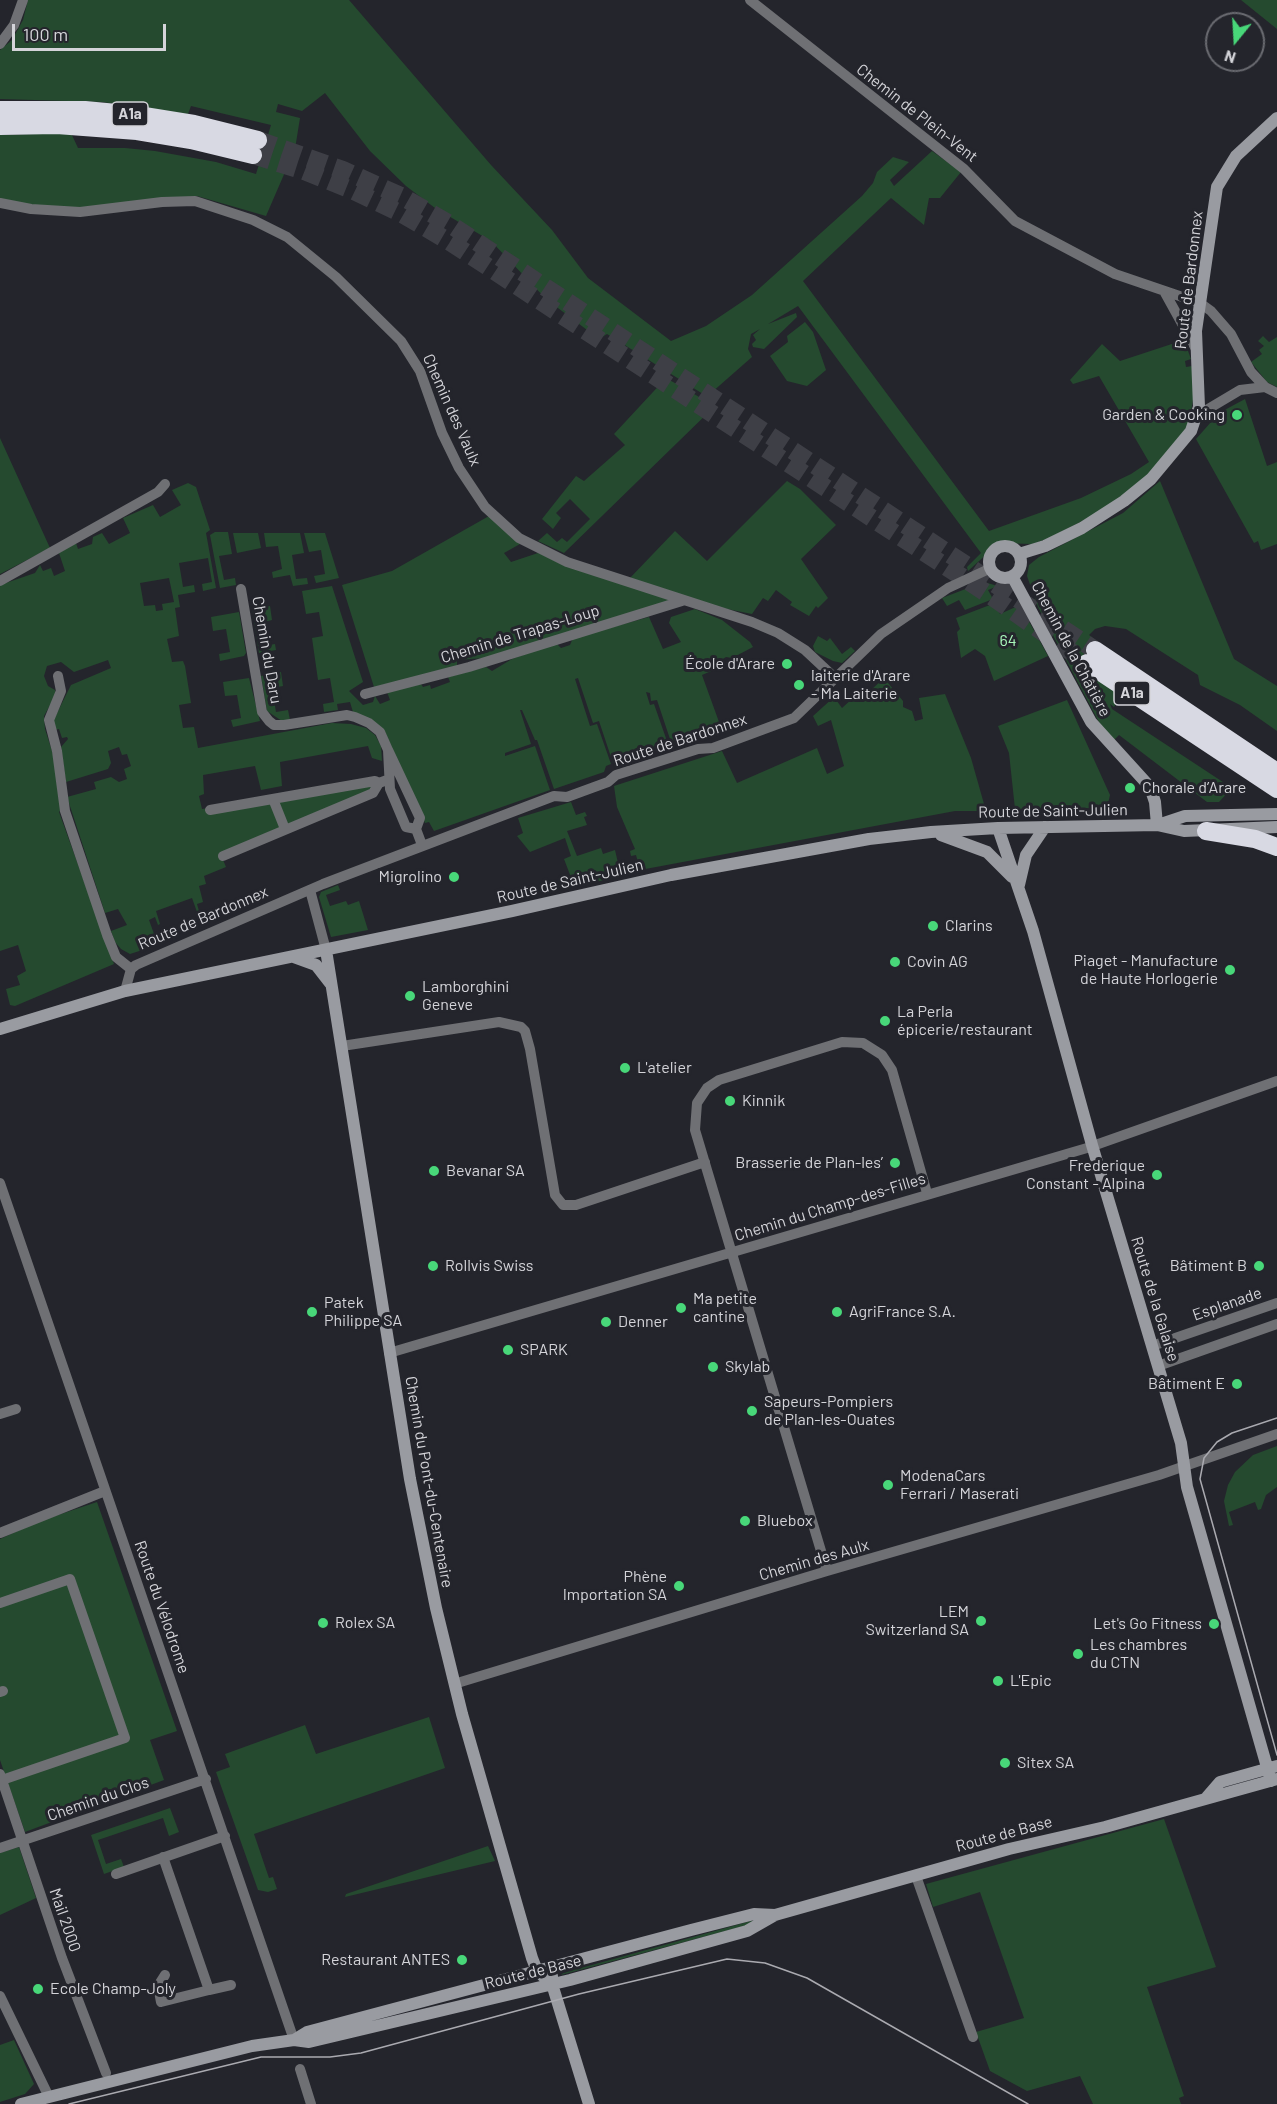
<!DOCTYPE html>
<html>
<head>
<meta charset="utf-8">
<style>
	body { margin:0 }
	#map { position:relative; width:1277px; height:2104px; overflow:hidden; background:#24252c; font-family:Barlow,sans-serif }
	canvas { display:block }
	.north { position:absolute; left:1205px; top:12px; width:60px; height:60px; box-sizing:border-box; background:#24252c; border:2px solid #6a6b71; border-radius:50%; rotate:198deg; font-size:16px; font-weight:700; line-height:24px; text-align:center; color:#d4d4d9 }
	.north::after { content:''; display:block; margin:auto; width:21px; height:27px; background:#48d779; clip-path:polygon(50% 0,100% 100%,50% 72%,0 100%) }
	.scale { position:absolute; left:12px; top:24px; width:154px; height:27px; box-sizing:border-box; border:3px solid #d4d4d9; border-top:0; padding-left:8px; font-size:18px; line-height:21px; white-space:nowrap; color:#d4d4d9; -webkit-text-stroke:4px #24252c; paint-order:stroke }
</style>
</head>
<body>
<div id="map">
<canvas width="1277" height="2104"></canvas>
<div class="north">N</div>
<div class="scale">100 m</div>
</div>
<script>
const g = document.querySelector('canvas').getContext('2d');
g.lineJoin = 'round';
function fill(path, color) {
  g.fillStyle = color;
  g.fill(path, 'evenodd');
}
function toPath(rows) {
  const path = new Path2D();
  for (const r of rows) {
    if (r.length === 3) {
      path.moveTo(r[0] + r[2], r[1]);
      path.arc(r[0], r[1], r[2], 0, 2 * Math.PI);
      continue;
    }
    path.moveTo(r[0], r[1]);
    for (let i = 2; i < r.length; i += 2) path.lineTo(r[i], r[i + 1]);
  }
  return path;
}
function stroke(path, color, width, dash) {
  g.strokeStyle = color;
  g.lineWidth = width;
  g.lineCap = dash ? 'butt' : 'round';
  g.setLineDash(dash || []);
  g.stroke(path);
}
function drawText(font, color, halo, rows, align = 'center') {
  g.font = font + ' Barlow,sans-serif';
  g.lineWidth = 6;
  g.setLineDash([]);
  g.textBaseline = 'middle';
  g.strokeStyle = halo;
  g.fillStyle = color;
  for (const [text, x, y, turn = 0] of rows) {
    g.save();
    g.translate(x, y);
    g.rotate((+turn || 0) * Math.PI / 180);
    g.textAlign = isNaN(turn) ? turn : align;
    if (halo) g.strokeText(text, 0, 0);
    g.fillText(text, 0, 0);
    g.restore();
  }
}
const green = toPath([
	[28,0,349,0,491,165,552,230,588,278,671,341,706,326,752,295,862,196,873,183,877,172,893,157,909,162,890,180,894,186,932,151,961,172,940,198,929,198,924,225,891,198,803,281,989,531,1081,498,1131,474,1149,462,1099,376,1073,384,1070,380,1102,344,1120,361,1184,340,1191,359,1185,361,1186,367,1192,366,1194,393,1190,419,1187,429,1143,480,1100,512,1047,539,1032,544,999,543,968,571,967,567,981,553,798,306,768,324,796,313,797,317,764,349,753,347,752,344,756,340,753,335,760,329,751,334,748,349,752,357,711,393,703,394,607,334,599,339,546,299,491,241,435,208,406,186,370,151,325,93,302,111,278,104,276,112,300,118,295,149,266,216,197,196,118,206,55,209,0,199,0,135,71,133,78,148,125,148,155,151,216,162,256,174,271,125,191,106,188,114,102,102,0,99,0,50,12,40,23,20],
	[1241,0,1277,0,1277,29],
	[805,322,813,332,826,370,807,386,787,381,770,356,788,342,787,336],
	[1263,336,1269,342,1277,337,1277,387,1267,382,1251,362,1262,354,1259,350,1264,346,1258,341],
	[666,378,715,406,564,553,538,541,547,533,557,542,562,538,567,542,590,519,570,499,556,513,561,518,553,529,542,519,576,476,584,481,625,445,614,434],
	[1245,399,1267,466,1277,462,1277,544,1261,550,1258,541,1254,543,1196,439,1219,413],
	[0,438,50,548,0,574],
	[787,481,800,489,836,525,801,559,828,598,818,608,816,606,809,616,790,605,792,602,776,590,768,601,763,598,752,614,722,608,629,579,675,531,707,561],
	[1160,481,1234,659,1277,686,1277,731,1240,705,1200,685,1198,675,1126,629,1105,626,1095,629,1089,635,1098,642,1120,696,1114,707,1110,704,1112,709,1232,788,1219,802,1207,802,1119,735,1114,740,1101,726,1038,607,1027,576,1029,565,1039,557,1123,513],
	[188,483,196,487,210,530,206,533,216,588,203,591,202,584,212,582,208,558,179,563,183,587,194,585,195,592,178,595,180,607,175,608,179,636,167,639,172,662,183,661,185,666,191,703,179,705,183,728,194,727,198,748,332,723,351,724,366,728,375,735,381,746,382,761,372,758,368,746,280,762,282,786,261,790,255,766,203,775,204,794,199,796,202,809,372,784,370,792,221,855,226,867,204,876,206,884,199,886,203,902,197,904,199,911,197,912,192,898,156,911,160,924,158,925,155,917,149,920,158,945,130,954,121,949,115,942,111,931,127,925,118,909,105,913,67,797,96,789,94,782,111,777,119,782,127,779,124,769,131,766,127,754,122,755,119,747,108,751,111,763,108,769,66,782,61,747,68,739,67,737,62,738,59,729,54,730,54,719,71,685,111,668,108,660,74,672,61,662,47,666,44,676,48,686,55,690,56,694,44,716,45,729,53,754,61,810,59,812,114,964,15,1006,10,1005,6,989,20,985,17,976,26,971,18,945,0,951,0,585,35,573,40,565,43,571,51,568,54,576,65,571,59,553,76,543,78,549,92,544,93,537,102,533,109,544,130,533,123,518,153,505,160,517,181,505,172,490],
	[169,578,174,602,162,604,163,610,156,611,155,605,144,606,140,583],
	[489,516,520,544,504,553,511,562,538,553,669,599,667,602,485,658,457,660,457,668,374,687,342,585,392,571],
	[215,532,228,532,232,554,219,556,224,580,235,578,236,585,220,588,210,535],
	[233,533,258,533,261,548,237,553],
	[264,533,300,533,304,553,292,555,296,579,307,578,308,584,293,586,290,575,273,578,272,572,282,569,278,546,266,547],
	[304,533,325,533,339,578,316,583,314,576,325,574,321,550,309,552],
	[984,582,998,586,988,590,993,599,965,610,959,600,947,606,942,598],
	[332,586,363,682,349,691,363,705,373,702,375,696,380,704,390,700,387,692,421,684,423,687,430,685,431,689,450,682,448,677,486,667,492,671,512,659,556,643,561,648,570,645,573,638,649,617,663,649,681,642,669,623,671,617,695,609,722,620,750,642,753,647,732,658,726,657,713,665,716,669,702,675,723,733,702,741,700,736,672,745,657,700,651,701,650,693,646,692,650,705,654,704,668,744,613,763,599,721,593,723,578,678,575,679,590,726,597,724,611,764,606,766,604,772,554,789,537,740,535,740,522,710,520,710,531,744,505,753,505,756,535,746,550,790,434,831,429,822,425,823,385,732,353,712,350,702,337,704,338,710,324,712,323,704,334,702,330,678,318,680,312,638,323,636,319,612,306,614,302,591],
	[995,603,1000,614,1020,605,1048,656,994,681,985,656,975,649,961,658,957,632,960,629,956,618],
	[270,606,272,620,260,623,264,646,275,644,276,650,259,653,252,609],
	[239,612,246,653,244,656,220,661,219,654,230,652,226,629,213,631,211,617],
	[818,636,827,641,830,638,842,654,851,647,855,651,842,663,833,661,815,652,813,646],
	[281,672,283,686,272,688,276,712,288,710,290,720,282,721,267,711,261,676],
	[249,678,260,721,233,727,231,720,241,718,237,695,225,696,223,682],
	[884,678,903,701,903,707,912,711,915,721,923,719,919,698,945,694,971,758,986,811,955,811,640,870,636,855,631,856,630,851,635,849,617,807,614,786,722,751,737,783,817,748,827,774,844,766,831,720,818,726,813,716,834,697,842,708,853,698,858,702],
	[1067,700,1110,795,1107,808,1015,809,1009,753,998,726],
	[571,802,576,815,585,812,587,816,584,817,587,825,567,831,577,856,601,848,603,854,615,850,621,876,583,885,579,877,572,880,564,859,571,856,565,838,530,852,517,836,523,833,518,818],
	[338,885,340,890,326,895,330,906,346,901,348,905,359,901,368,930,331,937,319,897,321,892],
	[1277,1446,1277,1487,1266,1495,1261,1509,1258,1510,1255,1502,1229,1512,1233,1525,1229,1526,1224,1501,1228,1485,1235,1472,1253,1455],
	[97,1502,177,1731,150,1740,164,1780,25,1832,0,1760,0,1539,40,1521],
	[429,1717,445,1768,254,1834,269,1878,273,1877,277,1889,268,1892,258,1890,216,1772,230,1767,225,1754,305,1725,316,1754],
	[170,1808,179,1832,169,1836,163,1818,98,1840,106,1864,121,1859,124,1867,104,1874,91,1835],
	[1164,1819,1216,1967,1147,1987,1184,2096,1179,2098,1181,2104,1093,2104,1080,2076,1027,2091,990,2071,976,2032,1024,2018,980,1892,933,1907,926,1884],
	[488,1846,495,1861,345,1897,346,1894],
	[19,1847,36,1898,0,1915,0,1853],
	[758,1919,759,1922,561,1975,563,1973],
	[14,2040,34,2084,25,2094,0,2102,0,2045]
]);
const highwayTunnel = toPath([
	[258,140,343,170,401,196,448,223,1095,650],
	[253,155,304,171,354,191,402,214,450,242,994,598,1087,663]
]);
const street = toPath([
	[750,0,964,169,1015,221,1115,274,1200,303,1211,311,1231,334,1251,372,1265,387],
	[0,44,14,25,23,0],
	[0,203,31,209,80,212,162,202,195,201,253,220,287,237,336,277,401,341,420,371,442,433,459,468,485,507,519,538,567,562,752,622,778,633,805,650,835,678],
	[1164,291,1196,349],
	[1198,415,1240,390,1265,387,1277,393],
	[0,581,158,492,165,484],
	[241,589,262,712,269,721,274,725,284,725,347,715,355,717,369,723,380,732,388,750],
	[58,676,61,691,49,720,57,751,65,811,107,935,116,957,131,969],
	[365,694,469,667,682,601],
	[273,799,285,829],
	[210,810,375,781,379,783],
	[416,829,420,818,388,750,390,789,406,827,416,829,422,845],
	[223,856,373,793,379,783,387,780],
	[310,890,326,950],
	[125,991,131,969,136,965,323,884,554,796,567,797,608,782,616,775,698,749,713,748,794,718,881,634,948,588,991,568],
	[342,1046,499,1022,521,1027,525,1031,530,1049,555,1195,563,1205,576,1205,705,1162],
	[0,1183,294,2040],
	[1152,1346,1277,1303],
	[389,1353,1087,1148,1277,1081],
	[1158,1366,1277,1324],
	[0,1414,16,1409],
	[0,1533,105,1491],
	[827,1571,695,1130,697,1103,707,1088,719,1080,842,1042,863,1043,882,1055,892,1070,927,1193],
	[0,1603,70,1579,125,1738,2,1780],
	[454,1684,827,1571,1159,1475,1277,1434],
	[0,1692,3,1691],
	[0,1774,62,1958,106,2073],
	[0,1848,206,1779],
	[163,1857,209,1990,231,1985],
	[116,1874,225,1836],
	[916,1876,973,2037],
	[165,1975,158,1986,161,2002,209,1990],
	[0,1996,48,2095],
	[300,2069,311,2104]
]);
const secondary = toPath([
	[1005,562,16],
	[1019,554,1045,546,1082,528,1124,501,1151,479,1191,431,1199,407,1196,331,1217,187,1236,156,1277,118],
	[1012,576,1091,722,1150,787,1155,802,1157,825],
	[1158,825,1185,816,1277,814],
	[998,828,1033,931,1092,1145,1181,1443,1187,1487,1271,1781],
	[941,835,987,852,1012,877],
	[1019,885,1026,855,1045,827],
	[326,950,410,1479,436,1608,462,1714,532,1958,537,1971,552,1984],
	[294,957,316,965,330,983],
	[0,1029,125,991,512,911,671,875,869,839,931,832,998,828,1157,825,1184,831,1277,827],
	[1207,1797,1220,1782,1277,1766],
	[552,1976,552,1984,589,2104],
	[294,2040,307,2032,691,1930,754,1914,775,1915],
	[21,2104,252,2046,294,2040,309,2042,570,1980,747,1931,775,1915,1009,1849,1105,1827,1277,1779]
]);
const highway = toPath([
	[0,110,85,110,138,115,194,124,258,140],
	[0,126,57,125,137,131,191,140,253,155],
	[1095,650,1277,772],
	[1087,663,1277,789],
	[1206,831,1255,839,1277,847]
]);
const tram = toPath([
	[1277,1418,1232,1433,1217,1442,1204,1458,1200,1479,1277,1755],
	[69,2104,261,2057,330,2057,361,2053,579,1994,727,1959,765,1963,807,1978,1028,2104]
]);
const markers = [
	[1237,415,6,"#48d779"],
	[787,664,6,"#48d779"],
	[799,685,6,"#48d779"],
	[1130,788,6,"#48d779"],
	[454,877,6,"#48d779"],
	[933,926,6,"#48d779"],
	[895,962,6,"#48d779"],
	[1230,970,6,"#48d779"],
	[410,996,6,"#48d779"],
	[885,1021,6,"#48d779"],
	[625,1068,6,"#48d779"],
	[730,1101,6,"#48d779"],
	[895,1163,6,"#48d779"],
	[434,1171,6,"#48d779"],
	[1157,1175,6,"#48d779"],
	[433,1266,6,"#48d779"],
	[1259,1266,6,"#48d779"],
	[681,1308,6,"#48d779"],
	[312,1312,6,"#48d779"],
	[837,1312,6,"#48d779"],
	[606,1322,6,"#48d779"],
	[508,1350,6,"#48d779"],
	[713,1367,6,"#48d779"],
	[1237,1384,6,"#48d779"],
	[752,1411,6,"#48d779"],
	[888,1485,6,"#48d779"],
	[745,1521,6,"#48d779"],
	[679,1586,6,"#48d779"],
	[981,1621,6,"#48d779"],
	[323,1623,6,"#48d779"],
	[1214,1624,6,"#48d779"],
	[1078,1654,6,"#48d779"],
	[998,1681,6,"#48d779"],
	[1005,1763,6,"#48d779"],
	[462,1960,6,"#48d779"],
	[38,1989,6,"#48d779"]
];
const shields = [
	[130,114,36],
	[1132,693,36]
];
const shieldNames = [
	["A1a",130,114],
	["A1a",1132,693]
];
const streetNames = [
	["Chemin de Plein-Vent",917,113,38],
	["Route de Bardonnex",1189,280,-83],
	["Chemin des Vaulx",452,410,66],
	["Chemin de Trapas-Loup",520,634,-17],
	["Chemin de la Châtière",1071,649,62],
	["Chemin du Daru",267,650,80],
	["Route de Bardonnex",680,740,-18],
	["Route de Saint-Julien",1053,811,-1],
	["Route de Saint-Julien",570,881,-13],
	["Route de Bardonnex",203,918,-23],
	["Chemin du Champ-des-Filles",830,1207,-17],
	["Route de la Galaise",1155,1299,73],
	["Esplanade",1227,1304,-19],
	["Chemin du Pont-du-Centenaire",429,1482,80],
	["Chemin des Aulx",814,1560,-16],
	["Route du Vélodrome",162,1607,71],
	["Chemin du Clos",98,1799,-19],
	["Route de Base",1004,1834,-15],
	["Mail 2000",65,1920,71],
	["Route de Base",533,1972,-14]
];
const poiNames = [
	["Garden & Cooking",1225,415,"right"],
	["École d'Arare",775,664,"right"],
	["laiterie d'Arare",811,676],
	["- Ma Laiterie",811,694],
	["Chorale d’Arare",1142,788],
	["Migrolino",442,877,"right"],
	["Clarins",945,926],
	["Piaget - Manufacture",1218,961,"right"],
	["de Haute Horlogerie",1218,979,"right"],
	["Covin AG",907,962],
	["Lamborghini",422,987],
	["Geneve",422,1005],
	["La Perla",897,1012],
	["épicerie/restaurant",897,1030],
	["L'atelier",637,1068],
	["Kinnik",742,1101],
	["Brasserie de Plan-les’",883,1163,"right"],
	["Frederique",1145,1166,"right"],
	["Constant - Alpina",1145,1184,"right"],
	["Bevanar SA",446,1171],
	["Rollvis Swiss",445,1266],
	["Bâtiment B",1247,1266,"right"],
	["Ma petite",693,1299],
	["cantine",693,1317],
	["Patek",324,1303],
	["Philippe SA",324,1321],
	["AgriFrance S.A.",849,1312],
	["Denner",618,1322],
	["SPARK",520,1350],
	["Skylab",725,1367],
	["Bâtiment E",1225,1384,"right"],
	["Sapeurs-Pompiers",764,1402],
	["de Plan-les-Ouates",764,1420],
	["ModenaCars",900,1476],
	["Ferrari / Maserati",900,1494],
	["Bluebox",757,1521],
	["Phène",667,1577,"right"],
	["Importation SA",667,1595,"right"],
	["LEM",969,1612,"right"],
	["Switzerland SA",969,1630,"right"],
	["Rolex SA",335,1623],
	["Let's Go Fitness",1202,1624,"right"],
	["Les chambres",1090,1645],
	["du CTN",1090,1663],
	["L'Epic",1010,1681],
	["Sitex SA",1017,1763],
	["Restaurant ANTES",450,1960,"right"],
	["Ecole Champ-Joly",50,1989]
];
const parkNames = [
	["64",1008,641]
];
fill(green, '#254a2f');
stroke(highwayTunnel, '#3e3f46', 18, [18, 9]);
stroke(street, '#6f7074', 10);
stroke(secondary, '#999ba1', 12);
stroke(highway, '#d8d9e3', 18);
stroke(tram, '#aaaab0', 1.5);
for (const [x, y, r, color] of markers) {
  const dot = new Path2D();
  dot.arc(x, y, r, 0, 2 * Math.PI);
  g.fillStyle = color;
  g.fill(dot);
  stroke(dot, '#24252c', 2);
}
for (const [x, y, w] of shields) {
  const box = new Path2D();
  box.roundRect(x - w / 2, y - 12, w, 24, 4.5);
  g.fillStyle = '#24252c';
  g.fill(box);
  stroke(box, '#d4d4d9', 1.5);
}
drawText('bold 15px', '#d4d4d9', null, shieldNames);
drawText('16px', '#d4d4d9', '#24252c', streetNames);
drawText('16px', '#d4d4d9', '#24252c', poiNames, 'left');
drawText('16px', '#a9f8bb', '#24252c', parkNames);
</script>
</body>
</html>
